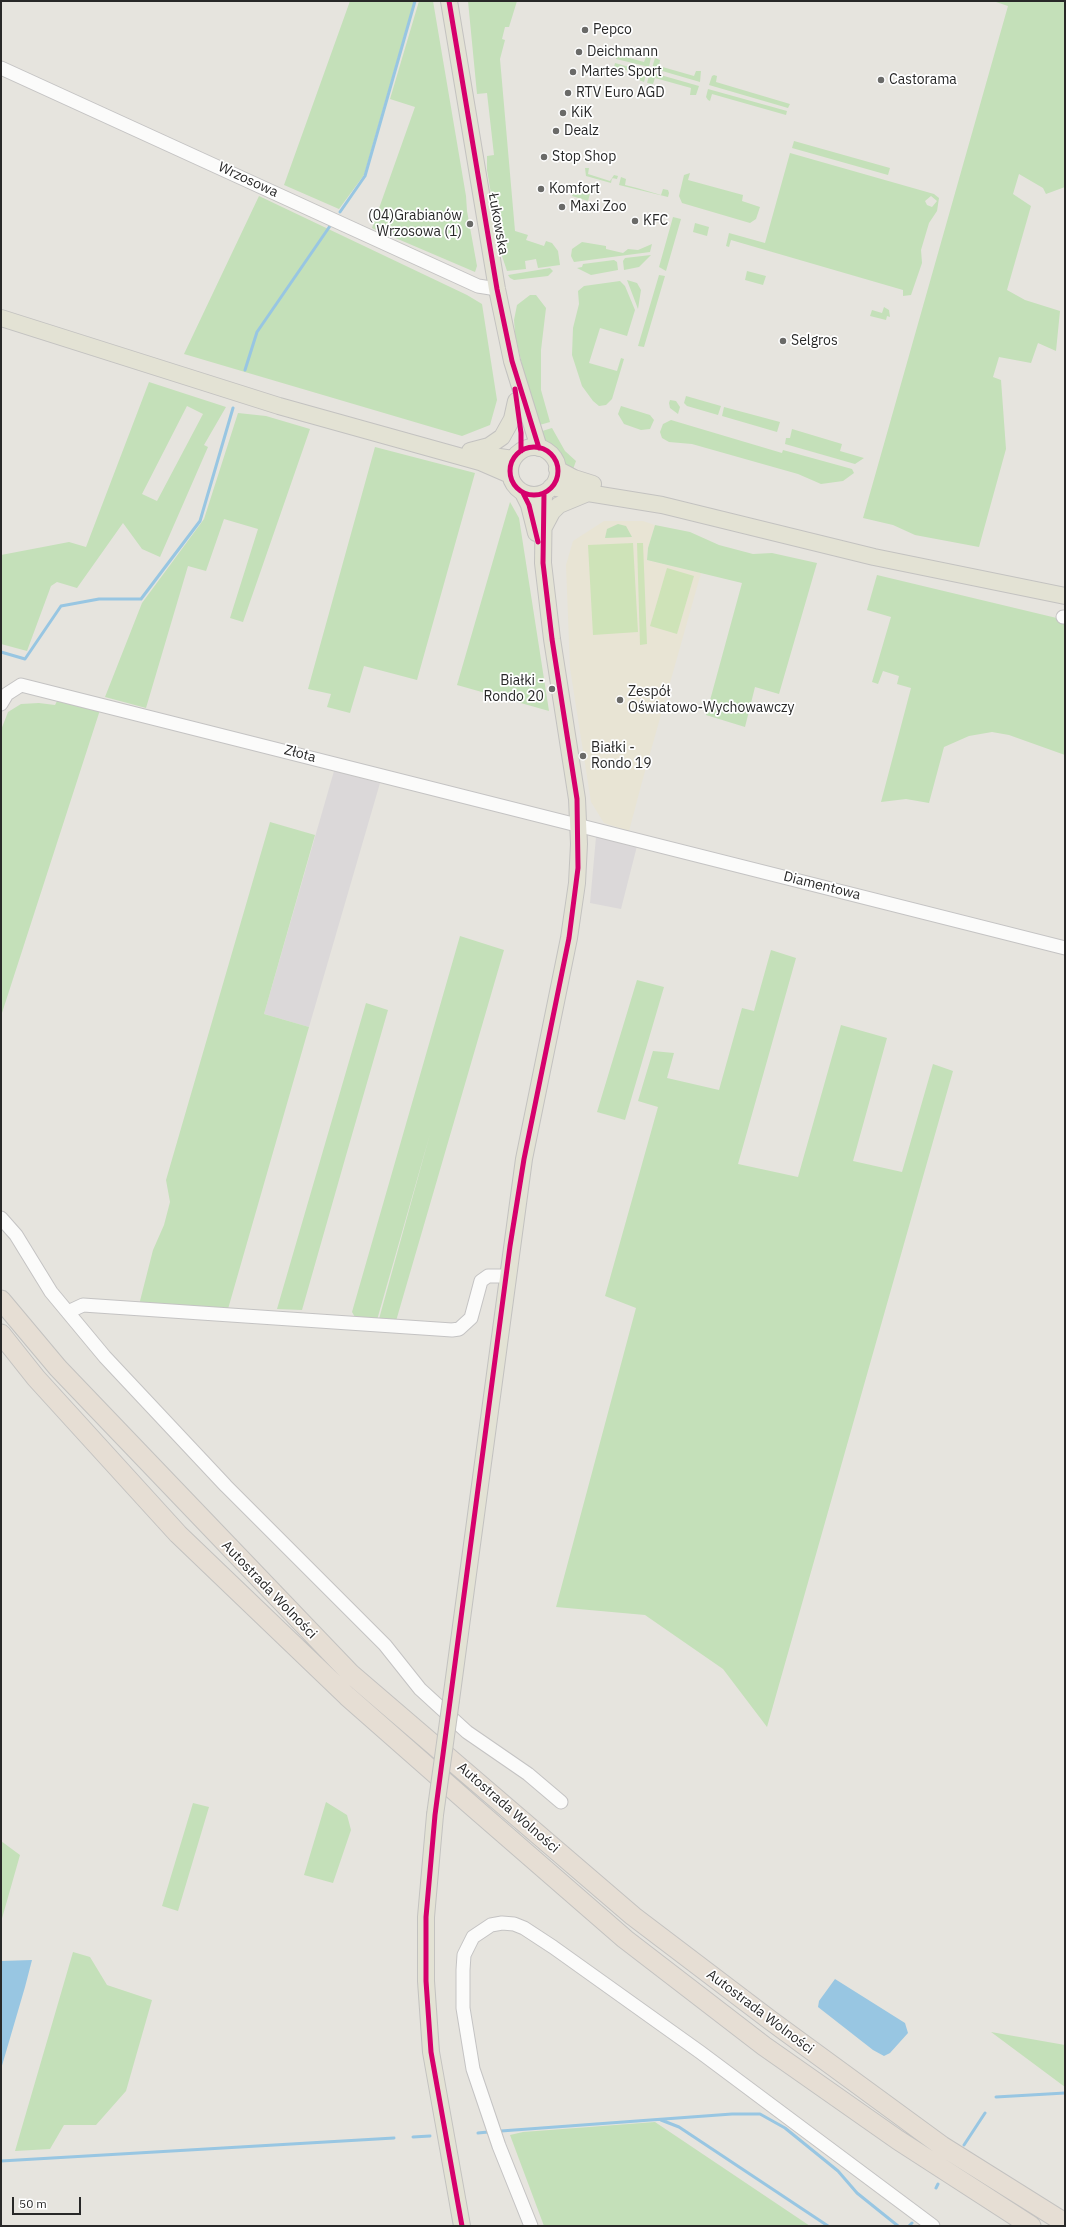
<!DOCTYPE html>
<html>
<head>
<meta charset="utf-8">
<style>
	body { margin:0 }
	#map { position:relative; width:1066px; height:2227px; overflow:hidden; background:#e6e4de; font-family:"IBM Plex Sans",sans-serif }
	canvas { display:block }
	.frame { position:absolute; inset:0; border:2px solid #282828; pointer-events:none }
	.scale { position:absolute; left:12px; top:2197px; width:69px; height:18px; box-sizing:border-box; border:2px solid #282828; border-top:0; padding-left:5px; font-size:12px; line-height:14px; white-space:nowrap; color:#282828; -webkit-text-stroke:3px #fff; paint-order:stroke }
</style>
</head>
<body>
<div id="map">
<canvas width="1066" height="2227"></canvas>
<div class="frame"></div>
<div class="scale">50 m</div>
</div>
<script>
const g = document.querySelector('canvas').getContext('2d');
g.lineJoin = 'round';
function fill(path, color) {
  g.fillStyle = color;
  g.fill(path, 'evenodd');
}
function toPath(rows) {
  const path = new Path2D();
  for (const r of rows) {
    if (r.length === 3) {
      path.moveTo(r[0] + r[2], r[1]);
      path.arc(r[0], r[1], r[2], 0, 2 * Math.PI);
      continue;
    }
    path.moveTo(r[0], r[1]);
    for (let i = 2; i < r.length; i += 2) path.lineTo(r[i], r[i + 1]);
  }
  return path;
}
function stroke(path, color, width, dash) {
  g.strokeStyle = color;
  g.lineWidth = width;
  g.lineCap = dash ? 'butt' : 'round';
  g.setLineDash(dash || []);
  g.stroke(path);
}
function drawText(font, color, halo, rows, align = 'center') {
  g.font = font + ' "IBM Plex Sans",sans-serif';
  g.lineWidth = 3.5;
  g.setLineDash([]);
  g.textBaseline = 'middle';
  g.strokeStyle = halo;
  g.fillStyle = color;
  for (const [text, x, y, turn = 0] of rows) {
    g.save();
    g.translate(x, y);
    g.rotate((+turn || 0) * Math.PI / 180);
    g.textAlign = isNaN(turn) ? turn : align;
    if (halo) g.strokeText(text, 0, 0);
    g.fillText(text, 0, 0);
    g.restore();
  }
}
const industrial = toPath([
	[334,771,380,783,309,1027,264,1014],
	[596,837,637,846,621,909,590,903]
]);
const education = toPath([
	[604,521,643,521,655,525,648,548,647,560,701,573,642,782,629,831,604,823,591,802,570,668,566,565,573,541]
]);
const green = toPath([
	[350,1,414,1,364,175,339,209,284,185],
	[419,1,433,1,466,196,467,211,477,266,475,272,372,228,415,107,390,99],
	[468,1,517,1,509,27,505,27,502,39,505,40,500,59,515,231,528,235,526,240,544,246,546,241,552,243,558,251,560,265,538,268,536,259,525,261,526,269,507,271,501,253,487,170,487,156,494,155,487,93,477,94],
	[993,1,1065,1,1065,187,1046,194,1043,188,1019,174,1013,194,1031,206,1007,290,1025,300,1060,311,1056,351,1038,343,1031,363,999,357,993,377,1001,380,1006,449,979,547,915,535,893,525,863,518,1008,6],
	[621,49,622,56,644,62,646,57,651,57,649,67,616,59,618,50],
	[655,58,660,60,659,66,694,76,696,71,701,71,700,82,652,68],
	[615,63,647,72,644,82,639,80,640,74,618,68,615,74,613,71],
	[650,72,699,86,696,95,690,95,691,88,655,78,653,84,647,83],
	[714,75,717,76,716,82,790,104,788,108,709,85,712,76],
	[708,89,787,111,786,115,712,94,710,101,708,100,706,97],
	[794,141,890,168,888,175,792,148],
	[790,153,934,194,939,198,937,211,929,223,921,250,922,263,911,295,903,296,903,290,731,240,729,247,726,246,729,233,765,243],
	[931,196,937,201,932,207,927,205,925,201],
	[585,168,589,168,588,174,610,181,614,175,618,176,617,179,612,178,611,183,586,176],
	[690,173,688,180,743,195,742,201,760,207,756,219,750,223,682,203,679,196,684,175],
	[621,177,626,179,625,185,637,188,661,195,663,189,668,190,669,193,668,197,619,185],
	[576,185,591,190,588,201,572,196],
	[259,196,467,295,482,304,497,400,490,425,462,436,184,354],
	[673,217,681,219,666,271,659,267],
	[695,223,709,227,707,236,693,232],
	[582,242,606,246,606,249,623,253,628,249,638,250,652,244,650,252,574,262,571,256,572,249],
	[651,255,639,267,624,270,623,261,625,258],
	[614,260,617,262,618,270,591,275,577,268,582,267,583,264],
	[550,268,553,271,548,276,514,280,510,278,508,275],
	[747,271,766,276,763,285,745,280],
	[659,275,665,276,644,347,638,346],
	[627,280,637,283,641,290,638,309],
	[620,281,625,286,635,310,627,336,600,328,589,363,617,371,621,358,624,359,612,399,606,405,599,406,593,401,582,386,572,355,573,328,579,304,578,291,584,286],
	[530,295,536,295,546,308,541,350,541,390,550,422,536,426,515,334,514,320,517,305],
	[884,307,889,310,890,317,887,316,886,320,870,316,872,310,882,313],
	[149,382,226,407,204,445,208,447,160,557,142,549,123,523,77,588,57,582,51,586,27,651,1,644,1,555,69,542,86,547],
	[187,406,203,414,157,501,142,494],
	[686,396,721,406,718,415,687,406,684,403],
	[670,400,676,401,680,407,678,414,670,408,669,403],
	[621,406,650,415,654,420,650,429,641,430,624,424,618,414],
	[724,407,780,422,777,432,722,416],
	[238,413,266,416,310,429,243,622,230,618,258,529,224,519,206,571,188,566,146,708,105,697,142,603,204,519],
	[671,420,782,453,783,450,852,469,854,473,843,481,821,484,798,474,692,444,669,442,662,438,660,432,663,424],
	[552,428,565,451,576,461,572,472,567,468,556,450,542,439,539,432],
	[792,429,842,444,840,451,864,458,855,464,785,444,786,438,790,438],
	[375,447,475,473,417,680,364,666,350,713,327,707,331,694,308,689],
	[510,502,519,518,549,711,457,685],
	[618,524,626,526,632,537,605,538,607,529],
	[655,525,690,532,719,545,753,554,772,553,817,563,779,694,755,687,745,727,706,715,742,583,647,560,648,548],
	[877,575,1065,620,1065,755,1009,735,992,732,969,736,944,747,929,803,906,799,881,802,911,688,897,684,899,676,883,671,878,684,872,682,891,617,867,610],
	[58,699,100,710,1,1016,1,730,8,712,21,704,39,703,55,705],
	[270,822,315,835,264,1014,309,1027,228,1309,142,1307,140,1301,153,1250,164,1225,170,1202,166,1180],
	[460,936,504,950,396,1321,379,1319,430,1134,377,1320,356,1319,352,1312],
	[771,950,796,958,738,1164,798,1177,841,1025,887,1038,853,1161,902,1172,933,1064,953,1071,767,1727,723,1669,645,1615,556,1607,636,1308,605,1296,658,1107,638,1101,653,1051,674,1053,667,1078,719,1090,742,1008,754,1011],
	[637,980,664,987,625,1120,597,1112],
	[366,1003,388,1010,345,1159,302,1310,277,1309],
	[326,1802,347,1815,351,1830,333,1883,304,1875],
	[193,1803,209,1807,178,1911,162,1906],
	[1,1841,20,1855,1,1922],
	[73,1952,90,1957,107,1985,152,2000,126,2091,96,2125,64,2125,50,2149,15,2151],
	[991,2032,1065,2045,1065,2087],
	[655,2122,810,2226,544,2226,510,2135,523,2132]
]);
const pitch = toPath([
	[633,543,638,632,593,635,588,545],
	[637,543,643,543,647,644,640,645],
	[667,568,694,576,677,634,650,626]
]);
const water = toPath([
	[32,1960,25,1987,1,2069,1,1961],
	[835,1979,905,2023,908,2033,890,2053,884,2056,873,2050,818,2007,819,2001]
]);
const stream = toPath([
	[340,212,365,176,415,1],
	[245,370,257,332,330,226],
	[1,652,25,659,61,606,99,599,141,599,200,521,233,408],
	[996,2097,1065,2093],
	[661,2120,679,2127,828,2226],
	[501,2131,732,2114,760,2114,785,2128,838,2171,857,2193,898,2226],
	[478,2133,488,2132],
	[413,2137,430,2136],
	[964,2145,985,2113],
	[1,2161,394,2138],
	[936,2188,938,2184],
	[909,2226,912,2223]
]);
const minor = toPath([
	[1,68,478,286,497,289],
	[1063,617,1065,617],
	[1,704,7,694,21,685,1065,948],
	[1,1218,16,1235,51,1292,105,1357,226,1486,385,1645,420,1689,467,1732,528,1774,561,1802],
	[68,1312,83,1305,452,1330,459,1329,471,1318,481,1281,488,1276,506,1276],
	[531,2226,499,2146,473,2069,463,2008,463,1970,464,1955,473,1937,491,1925,502,1923,514,1924,524,1928,553,1947,700,2052,933,2226]
]);
const major = toPath([
	[449,1,497,289,512,361,539,448],
	[1,318,279,406,480,462,510,475],
	[534,471,24],
	[470,451,489,446,502,437,512,419,516,401],
	[479,454,513,459],
	[557,469,574,478,593,484],
	[551,487,662,505,874,557,1065,596],
	[523,493,529,505,536,533],
	[543,529,552,512,559,505,588,493],
	[451,1700,524,1159,569,938,577,883,579,844,577,799,552,639,543,563,544,493],
	[435,1815,426,1917,426,1981,431,2052,462,2226]
]);
const highway = toPath([
	[1,1300,58,1368,351,1674,633,1916,770,2020,942,2146,1065,2223],
	[1,1334,36,1378,178,1534,347,1696,472,1806,625,1939,764,2046,898,2140,1031,2226]
]);
const majorBridge = toPath([
	[435,1815,451,1700]
]);
const cycleway = toPath([
	[449,1,497,289,512,361,539,448],
	[515,389,521,433,521,451],
	[534,471,24],
	[523,493,529,505,538,542],
	[462,2226,431,2052,426,1981,426,1917,435,1815,510,1246,524,1159,569,938,578,868,577,799,552,639,543,563,544,493]
]);
const markers = [
	[585,30,4,"#6a6a68"],
	[579,52,4,"#6a6a68"],
	[573,72,4,"#6a6a68"],
	[881,80,4,"#6a6a68"],
	[568,93,4,"#6a6a68"],
	[563,113,4,"#6a6a68"],
	[556,131,4,"#6a6a68"],
	[544,157,4,"#6a6a68"],
	[541,189,4,"#6a6a68"],
	[562,207,4,"#6a6a68"],
	[635,221,4,"#6a6a68"],
	[470,224,4,"#6a6a68"],
	[783,341,4,"#6a6a68"],
	[552,689,4,"#6a6a68"],
	[620,700,4,"#6a6a68"],
	[583,756,4,"#6a6a68"]
];
const poiNames = [
	["Pepco",593,30],
	["Deichmann",587,52],
	["Martes Sport",581,72],
	["Castorama",889,80],
	["RTV Euro AGD",576,93],
	["KiK",571,113],
	["Dealz",564,131],
	["Stop Shop",552,157],
	["Komfort",549,189],
	["Maxi Zoo",570,207],
	["(04)Grabianów",462,216,"right"],
	["Wrzosowa (1)",462,232,"right"],
	["KFC",643,221],
	["Selgros",791,341],
	["Białki -",544,681,"right"],
	["Rondo 20",544,697,"right"],
	["Zespół",628,692],
	["Oświatowo-Wychowawczy",628,708],
	["Białki -",591,748],
	["Rondo 19",591,764]
];
const streetNames = [
	["Wrzosowa",248,180,25],
	["Łukowska",498,224,80],
	["Złota",300,754,15],
	["Diamentowa",822,886,14],
	["Autostrada Wolności",269,1590,46],
	["Autostrada Wolności",508,1808,41],
	["Autostrada Wolności",760,2012,37]
];
fill(industrial, '#dbd8d9');
fill(education, '#e8e4d4');
fill(green, '#c4e0b9');
fill(pitch, '#cee3b8');
fill(water, '#98c6e2');
stroke(stream, '#98c6e2', 3);
stroke(minor, '#c4c3c3', 15);
stroke(major, '#c3c2c0', 18);
stroke(highway, '#c3c2c0', 21);
stroke(minor, '#fbfbfa', 13);
stroke(major, '#e3e2d4', 16);
stroke(highway, '#e6ded4', 19);
stroke(majorBridge, '#c3c2c0', 18, []);
stroke(majorBridge, '#e3e2d4', 16);
stroke(cycleway, '#d6006c', 5);
for (const [x, y, r, color] of markers) {
  const dot = new Path2D();
  dot.arc(x, y, r, 0, 2 * Math.PI);
  g.fillStyle = color;
  g.fill(dot);
  stroke(dot, '#fff', 1.5);
}
drawText('14px', '#282828', '#fff', poiNames, 'left');
drawText('14px', '#282828', '#fff', streetNames);
</script>
</body>
</html>
